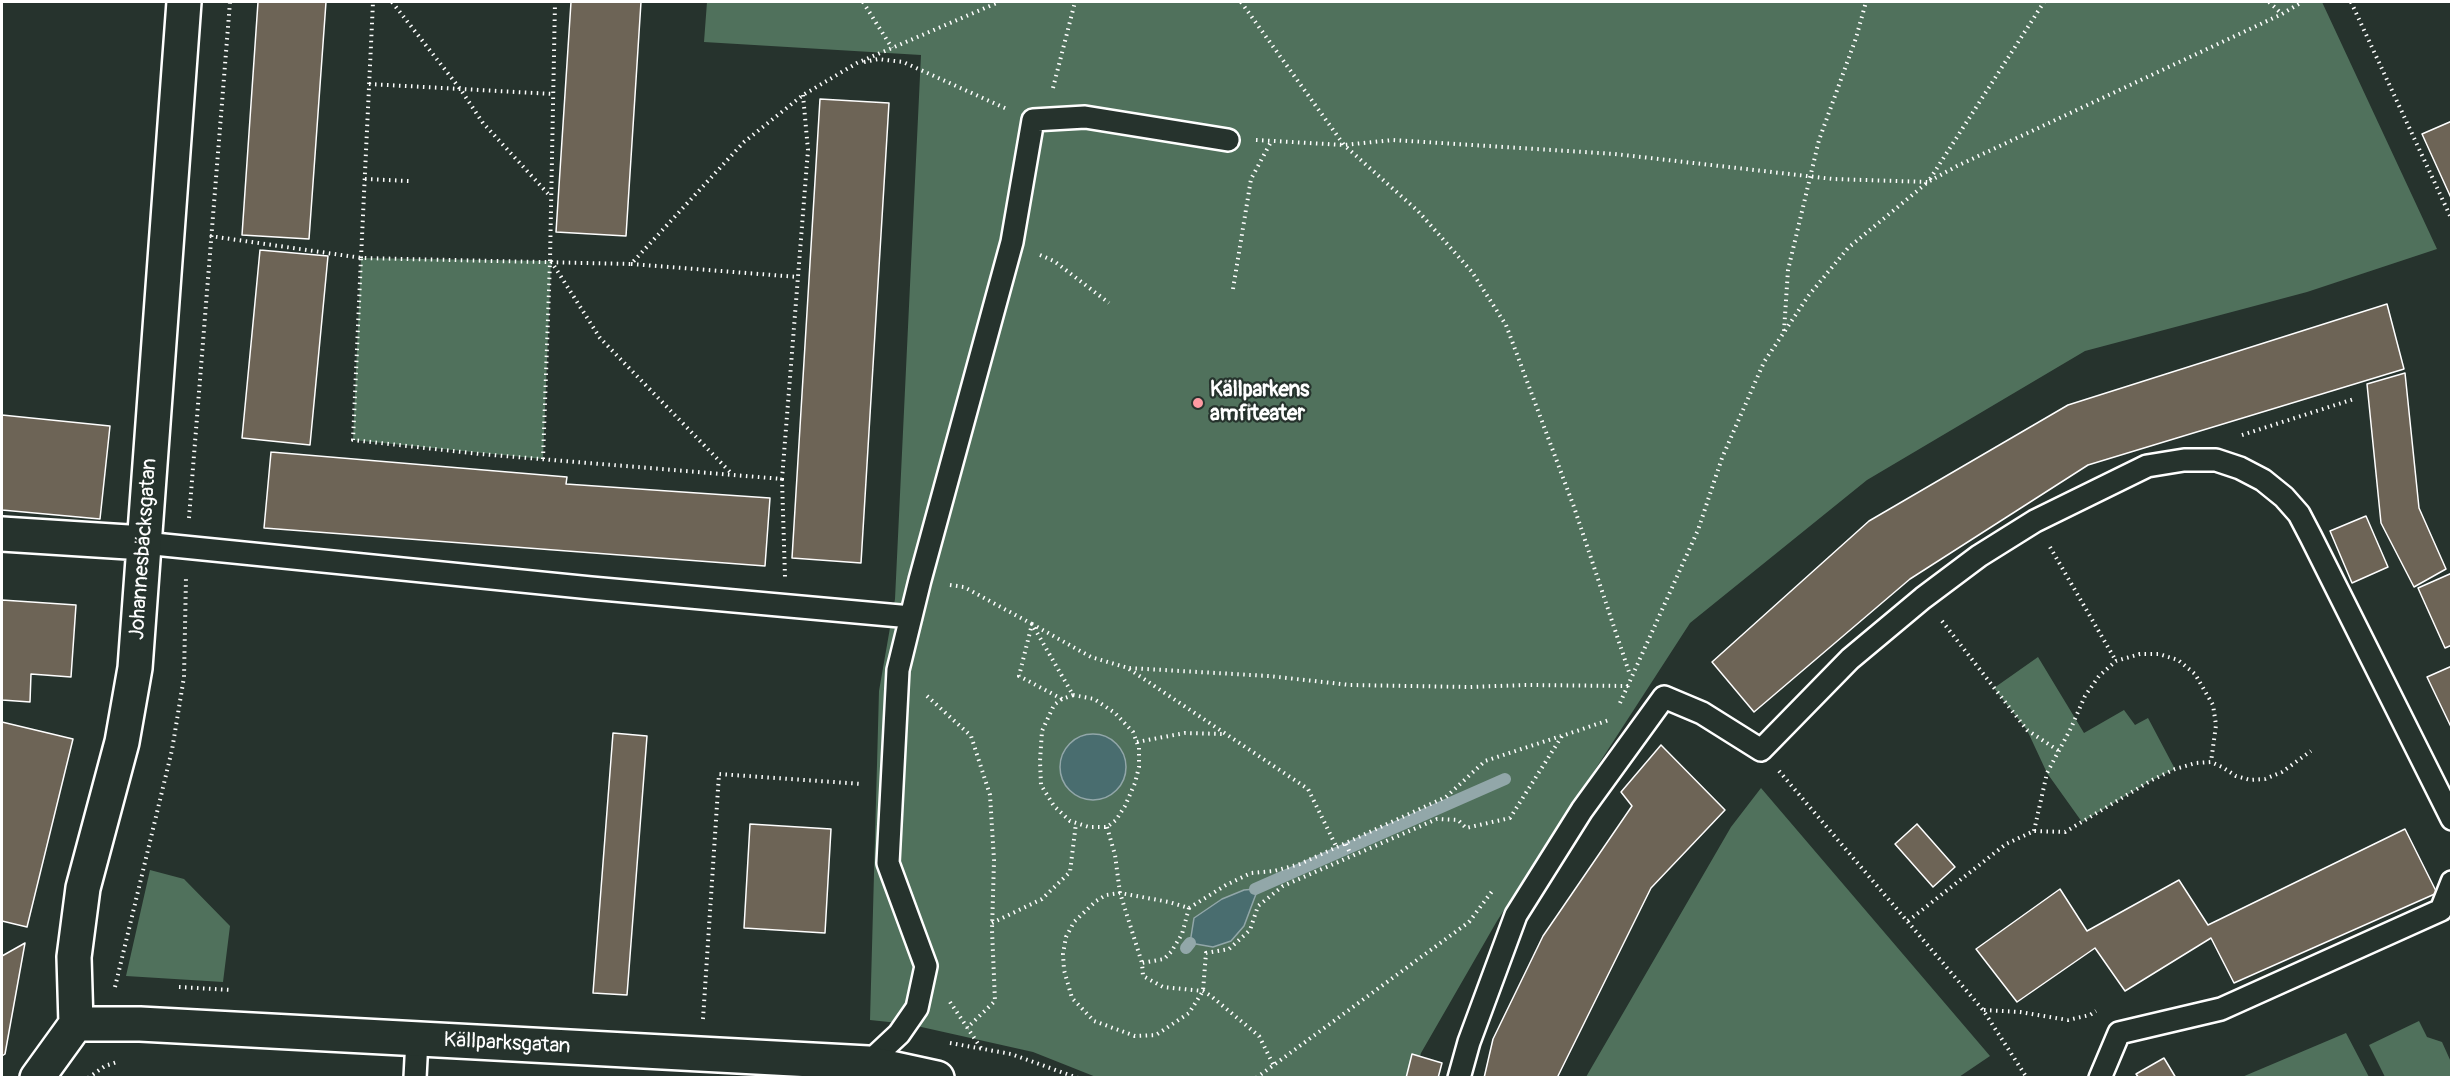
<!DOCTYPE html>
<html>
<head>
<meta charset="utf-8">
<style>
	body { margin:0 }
	#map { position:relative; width:2453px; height:1079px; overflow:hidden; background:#26332d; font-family:Pangolin,sans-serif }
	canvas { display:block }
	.frame { position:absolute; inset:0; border:3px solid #fff; pointer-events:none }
</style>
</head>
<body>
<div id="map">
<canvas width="2453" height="1079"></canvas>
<div class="frame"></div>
</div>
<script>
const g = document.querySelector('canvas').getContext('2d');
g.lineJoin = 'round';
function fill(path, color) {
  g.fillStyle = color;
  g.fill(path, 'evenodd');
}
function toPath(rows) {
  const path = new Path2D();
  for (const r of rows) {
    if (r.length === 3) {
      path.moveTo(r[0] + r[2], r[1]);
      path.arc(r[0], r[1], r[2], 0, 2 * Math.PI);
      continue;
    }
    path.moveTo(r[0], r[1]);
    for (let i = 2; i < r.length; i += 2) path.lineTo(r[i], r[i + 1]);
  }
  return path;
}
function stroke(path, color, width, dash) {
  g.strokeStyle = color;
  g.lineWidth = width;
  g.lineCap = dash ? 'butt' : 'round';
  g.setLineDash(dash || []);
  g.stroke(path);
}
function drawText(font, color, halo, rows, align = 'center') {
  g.font = font + ' Pangolin,sans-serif';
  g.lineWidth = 4.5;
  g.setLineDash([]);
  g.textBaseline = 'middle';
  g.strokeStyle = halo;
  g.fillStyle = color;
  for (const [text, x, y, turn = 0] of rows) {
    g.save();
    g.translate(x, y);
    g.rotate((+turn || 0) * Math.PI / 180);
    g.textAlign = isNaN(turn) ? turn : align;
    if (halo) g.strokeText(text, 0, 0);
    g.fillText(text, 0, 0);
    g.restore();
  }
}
const green = toPath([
	[707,2,2322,2,2437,249,2307,292,2085,351,1867,480,1690,623,1497,921,1421,1053,1414,1077,1096,1077,1033,1052,908,1024,870,1020,879,691,895,599,921,55,704,42],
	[361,258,551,261,543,459,353,440],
	[2038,657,2084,733,2124,710,2135,725,2148,718,2175,769,2152,780,2082,822,2047,773,2027,730,1994,688],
	[1761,788,1990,1056,1959,1077,1586,1077,1731,827],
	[150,870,184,879,230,926,223,982,126,976],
	[2419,1021,2427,1037,2442,1042,2451,1062,2451,1077,2385,1077,2369,1045],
	[2346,1033,2369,1077,2242,1077]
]);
const water = toPath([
	[1093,767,33],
	[1255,889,1256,894,1244,926,1231,941,1213,947,1190,943,1194,918,1222,899,1244,890,1255,889]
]);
const stream = toPath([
	[1255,889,1505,779],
	[1186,948,1190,943]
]);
const building = toPath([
	[258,2,326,2,309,239,242,235,258,2],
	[571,2,641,2,626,236,556,232,571,2],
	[820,99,889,103,861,563,792,558,820,99],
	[2452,121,2452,200,2422,134,2452,121],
	[260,250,328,256,310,445,242,438,260,250],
	[2387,304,2404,369,2088,465,1910,579,1754,712,1712,662,1869,521,2068,405,2387,304],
	[2405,373,2419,508,2446,569,2414,587,2381,523,2367,384,2405,373],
	[2,415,110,426,100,519,2,510,2,415],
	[271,452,567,477,566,484,770,498,765,566,264,528,271,452],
	[2366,516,2388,567,2352,583,2330,531,2366,516],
	[2452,573,2452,645,2445,648,2418,588,2452,573],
	[2,600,76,605,71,677,31,674,30,702,2,700,2,600],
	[2452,666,2452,729,2427,677,2452,666],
	[2,722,73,739,27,927,2,921,2,722],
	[613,733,647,736,627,995,593,993,613,733],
	[1661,745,1725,810,1651,888,1557,1078,1484,1078,1493,1039,1543,936,1632,806,1621,792,1661,745],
	[750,824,831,829,825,933,744,928,750,824],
	[1917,824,1955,867,1933,887,1895,844,1917,824],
	[2405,829,2437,893,2234,983,2211,938,2125,991,2095,948,2017,1002,1976,949,2060,889,2087,931,2179,880,2208,925,2405,829],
	[25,943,5,1054,2,1056,2,956,25,943],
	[1412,1054,1442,1063,1438,1078,1406,1078,1412,1054],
	[2164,1058,2176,1078,2139,1078,2136,1074,2164,1058]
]);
const path = toPath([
	[392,2,461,90,483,123,551,197],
	[863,2,892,48],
	[1241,2,1344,145,1418,211,1472,272,1506,325,1574,507,1630,675],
	[2269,2,2282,14],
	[2351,2,2452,220],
	[864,62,878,59,903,62,1007,109],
	[369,84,553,94],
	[1053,88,1075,2],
	[803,95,808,150,782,479,480,454,353,440,361,258,631,264,744,142,803,95,857,63,999,2],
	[1256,140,1344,145,1393,140,1441,143,1615,154,1833,179,1928,182,2044,2],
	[365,179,409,181],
	[210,236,362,258],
	[1040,255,1054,261,1109,303],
	[361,258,373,2],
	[550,261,555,2],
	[551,261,600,338,732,474],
	[631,264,798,277],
	[1233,289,1251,179,1272,140],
	[1784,331,1788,270,1819,140,1856,38,1866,2],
	[2242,435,2354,399],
	[543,459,550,262],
	[782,479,785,577],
	[189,518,230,2],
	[2050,547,2116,661],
	[950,585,964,587,1032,624,1073,695],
	[1942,621,2027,730,2059,751],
	[1129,669,1308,789,1337,848],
	[1073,695,1094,699,1115,713,1133,732,1139,748,1139,767,1135,783,1125,806,1116,820,1107,827,1089,827,1070,821,1054,806,1041,785,1040,761,1042,731,1054,705,1062,699,1073,695],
	[927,696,971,736,990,795,994,860,992,930,995,1001,967,1028],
	[1062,699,1019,676,1032,624,1091,657,1128,668,1269,676,1350,685,1469,687,1526,685,1629,686],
	[1620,703,1698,530,1722,458,1764,362,1809,295,1848,248,1928,182,1957,166,2282,14,2302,2],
	[1137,742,1185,733,1224,734],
	[1779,771,1983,1010,2027,1078],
	[1107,827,1115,855,1120,893,1142,963],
	[2034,831,2047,773,2071,728,2085,696,2099,676,2116,661,2140,654,2159,654,2178,660,2195,674,2213,705,2216,725,2211,762],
	[1346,844,1351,855],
	[1189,908,1226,885,1251,873,1274,871,1300,864,1446,797,1485,761,1561,736],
	[1908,921,2006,844,2034,831,2065,832,2152,780,2175,769,2196,763,2211,762,2222,767,2236,776,2250,780,2265,779,2282,772,2311,751],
	[992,923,1042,899,1070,872,1076,823],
	[115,987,172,750,184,677,186,577],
	[179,987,231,990],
	[950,1002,981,1048],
	[1984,1010,2020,1012,2068,1020,2090,1015,2096,1011],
	[703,1019,719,774,862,784],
	[950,1043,1011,1054,1078,1078],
	[1273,1064,1259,1036,1211,996,1203,991,1163,987,1143,976,1142,963,1164,959,1171,952,1182,934,1189,908,1169,902,1120,893,1106,895,1096,901,1074,922,1066,937,1063,954,1064,970,1072,998,1094,1021,1135,1036,1156,1035,1189,1013,1203,991,1206,953,1229,949,1250,930,1258,906,1283,886,1437,819,1458,820,1466,828,1510,818,1562,736,1609,720],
	[88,1078,105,1066,117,1062],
	[1256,1078,1469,922,1493,890]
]);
const lane = toPath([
	[144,543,591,588,911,617],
	[868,1063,899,1034,917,1008,926,966,888,863,898,670,920,580,1012,242,1033,120,1085,117,1228,140],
	[415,1078,417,1039],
	[1459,1078,1469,1042,1516,915,1582,810,1664,697,1702,713,1761,750,1850,659,1923,598,1979,556,2035,521,2147,466,2184,460,2216,460,2240,468,2263,480,2284,497,2299,514,2311,537,2452,819],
	[2100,1078,2119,1033,2221,1009,2441,910,2452,882]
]);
const street = toPath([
	[2,534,144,543],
	[76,1024,140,1024,868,1063,937,1078],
	[37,1078,76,1024,74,957,83,888,122,742,135,668,184,2]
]);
const markers = [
	[1198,403,6,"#ff9aa2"]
];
const poiNames = [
	["Källparkens",1210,391],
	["amfiteater",1210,415]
];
const streetNames = [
	["Johannesbäcksgatan",144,549,-86],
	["Källparksgatan",507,1044,3]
];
fill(green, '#50715c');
fill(water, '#496d6f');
stroke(water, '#92a7a9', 1.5);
stroke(stream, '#92a7a9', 12);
fill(building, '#6d6456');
stroke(building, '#fff', 1.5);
stroke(lane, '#fff', 26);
stroke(street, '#fff', 38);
stroke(path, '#fff', 4, [1.5, 4.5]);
stroke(lane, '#26332d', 21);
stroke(street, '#26332d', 33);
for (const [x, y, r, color] of markers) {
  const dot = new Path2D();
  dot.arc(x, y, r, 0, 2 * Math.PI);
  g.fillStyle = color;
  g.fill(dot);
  stroke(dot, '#26332d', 2);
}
drawText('bold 21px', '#fff', '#26332d', poiNames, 'left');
drawText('21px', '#fff', '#26332d', streetNames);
</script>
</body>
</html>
